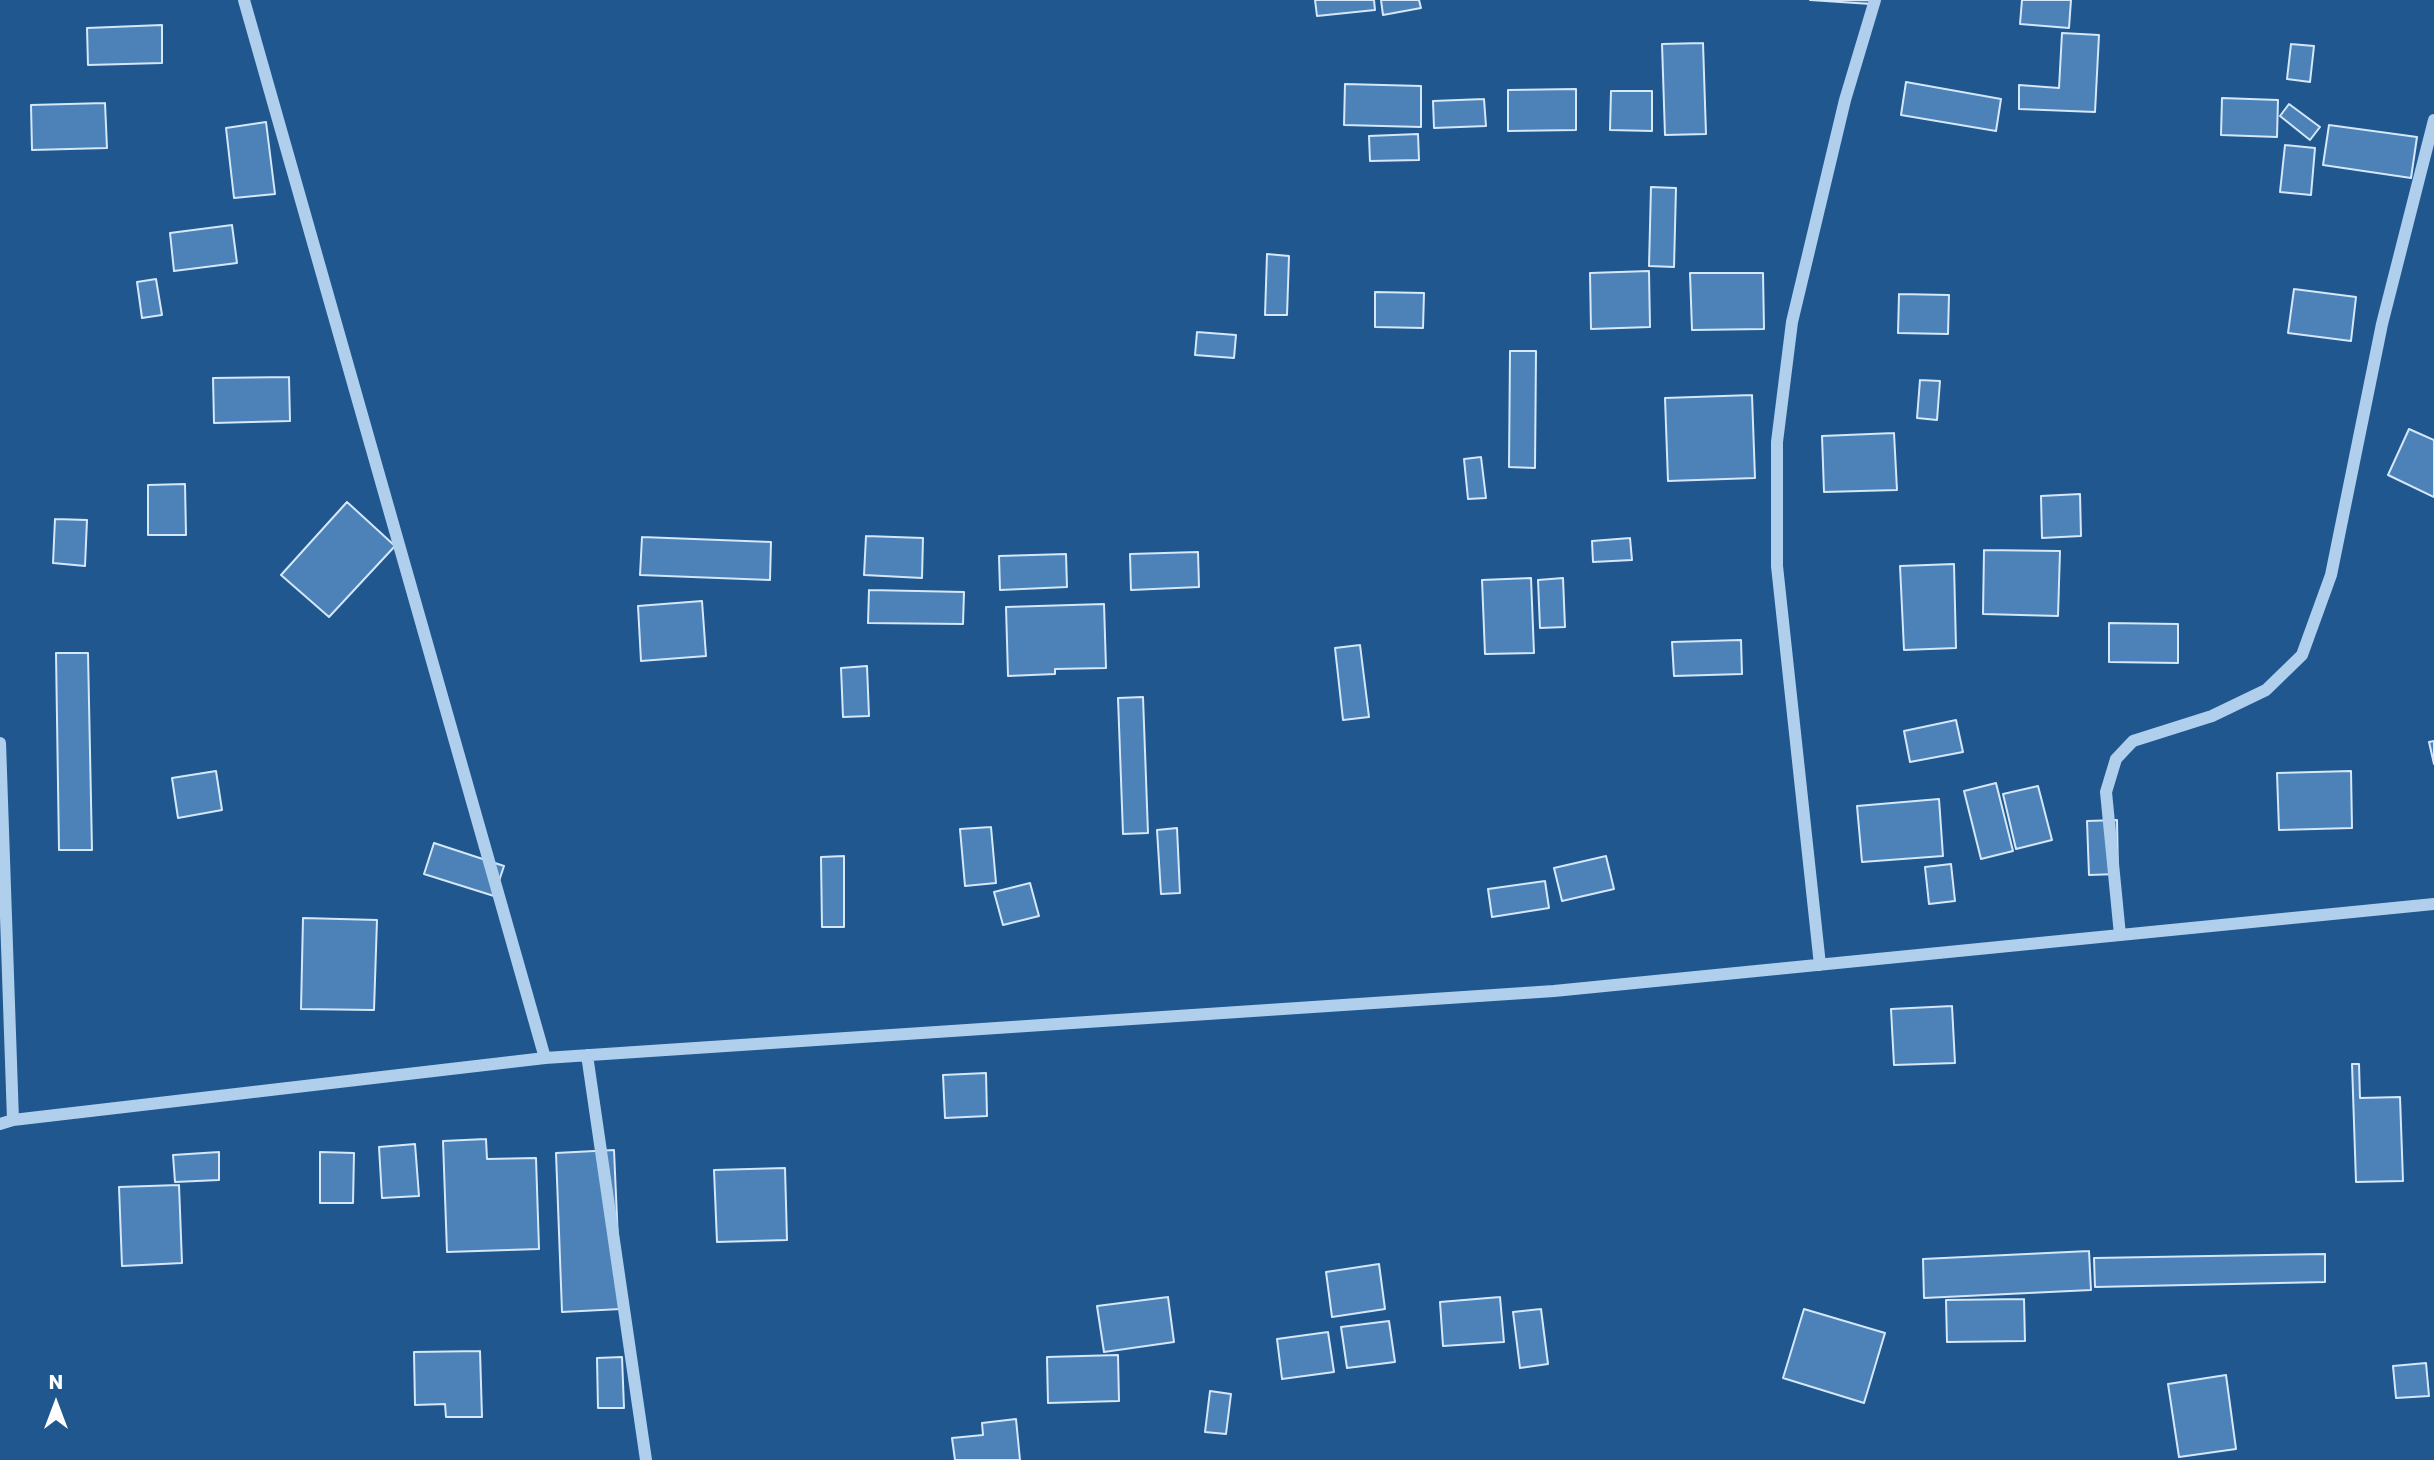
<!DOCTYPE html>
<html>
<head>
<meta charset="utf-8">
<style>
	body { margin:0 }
	#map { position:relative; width:2434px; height:1460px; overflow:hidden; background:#20578f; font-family:Poppins,sans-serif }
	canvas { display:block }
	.north { position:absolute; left:21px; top:1369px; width:70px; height:70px; -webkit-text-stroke:5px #20578f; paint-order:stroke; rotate:0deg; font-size:19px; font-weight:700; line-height:28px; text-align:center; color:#fff }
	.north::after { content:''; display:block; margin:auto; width:24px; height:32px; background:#fff; clip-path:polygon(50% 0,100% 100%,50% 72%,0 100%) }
</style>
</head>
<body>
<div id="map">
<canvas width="2434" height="1460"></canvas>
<div class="north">N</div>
</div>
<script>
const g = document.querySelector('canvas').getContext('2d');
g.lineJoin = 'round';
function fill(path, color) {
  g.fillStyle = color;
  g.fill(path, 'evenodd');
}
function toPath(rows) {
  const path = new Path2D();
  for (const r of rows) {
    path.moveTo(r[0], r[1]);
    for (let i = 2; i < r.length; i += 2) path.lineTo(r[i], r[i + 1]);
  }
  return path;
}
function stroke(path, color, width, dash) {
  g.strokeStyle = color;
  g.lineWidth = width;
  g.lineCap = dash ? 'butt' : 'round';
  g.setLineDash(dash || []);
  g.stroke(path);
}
const building = toPath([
	[1315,0,1374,0,1375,10,1317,16,1315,0],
	[1381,0,1419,0,1421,8,1383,15,1381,0],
	[1810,0,1871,0,1871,4,1810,0],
	[2022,0,2071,0,2069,28,2020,24,2022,0],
	[162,25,162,63,88,65,87,28,162,25],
	[2062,33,2099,35,2095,112,2019,109,2019,85,2059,88,2062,33],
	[1703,43,1706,134,1665,135,1662,44,1703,43],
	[2291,44,2314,46,2310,82,2287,79,2291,44],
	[1906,82,2001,99,1996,131,1901,115,1906,82],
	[1345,84,1421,86,1421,127,1344,125,1345,84],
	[1576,89,1576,130,1508,131,1508,90,1576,89],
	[1611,91,1652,91,1652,131,1610,130,1611,91],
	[2222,98,2278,100,2277,137,2221,135,2222,98],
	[1484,99,1486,126,1434,128,1433,101,1484,99],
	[105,103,107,148,32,150,31,105,105,103],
	[2289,104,2320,127,2310,140,2280,116,2289,104],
	[266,122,275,194,234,198,226,128,266,122],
	[2329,125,2417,137,2411,178,2323,165,2329,125],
	[1418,134,1419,160,1370,161,1369,136,1418,134],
	[2285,145,2315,148,2311,195,2280,192,2285,145],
	[1651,187,1676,188,1674,267,1649,266,1651,187],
	[232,225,237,263,174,271,170,233,232,225],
	[1267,254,1289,256,1287,315,1265,315,1267,254],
	[1649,271,1650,327,1591,329,1590,273,1649,271],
	[1690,273,1763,273,1764,329,1692,330,1690,273],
	[156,279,162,315,142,318,137,282,156,279],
	[2294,289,2356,297,2351,341,2288,333,2294,289],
	[1375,292,1424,293,1423,328,1375,327,1375,292],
	[1899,294,1949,295,1948,334,1898,333,1899,294],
	[1197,332,1236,335,1234,358,1195,355,1197,332],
	[1510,351,1536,351,1535,468,1509,467,1510,351],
	[289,377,290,421,214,423,213,378,289,377],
	[1920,380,1940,381,1937,420,1917,418,1920,380],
	[1752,395,1755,478,1668,481,1665,398,1752,395],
	[2409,429,2434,440,2434,497,2388,475,2409,429],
	[1894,433,1897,490,1824,492,1822,436,1894,433],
	[1481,457,1486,498,1468,499,1464,459,1481,457],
	[185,484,186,535,148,535,148,485,185,484],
	[2080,494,2081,536,2042,538,2041,496,2080,494],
	[347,502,395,546,329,617,281,575,347,502],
	[55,519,87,520,85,566,53,563,55,519],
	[866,536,923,538,922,578,864,575,866,536],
	[642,537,771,542,770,580,640,575,642,537],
	[1630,538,1632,560,1593,562,1592,541,1630,538],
	[1984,550,2060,551,2058,616,1983,614,1984,550],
	[1198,552,1199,587,1131,590,1130,554,1198,552],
	[1066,554,1067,587,1000,590,999,556,1066,554],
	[1954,564,1956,648,1904,650,1900,566,1954,564],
	[1531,578,1534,653,1485,654,1482,580,1531,578],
	[1563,578,1565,627,1540,628,1538,580,1563,578],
	[869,590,964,592,963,624,868,623,869,590],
	[702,601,706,656,641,661,638,606,702,601],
	[1104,604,1106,668,1055,669,1055,674,1008,676,1006,607,1104,604],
	[2109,623,2178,624,2178,663,2109,662,2109,623],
	[1741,640,1742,674,1674,676,1672,642,1741,640],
	[1360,645,1369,717,1343,720,1335,648,1360,645],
	[56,653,88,653,92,850,59,850,56,653],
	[867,666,869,716,843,717,841,668,867,666],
	[1143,697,1148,833,1123,834,1118,698,1143,697],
	[1956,720,1963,752,1910,762,1904,731,1956,720],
	[2434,741,2434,764,2429,742,2434,741],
	[216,771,222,810,178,818,172,778,216,771],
	[2351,771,2352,828,2279,830,2277,773,2351,771],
	[1996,783,2013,851,1981,859,1964,791,1996,783],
	[2038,786,2052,840,2016,849,2003,794,2038,786],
	[1939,799,1943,856,1862,862,1857,806,1939,799],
	[2117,820,2118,874,2089,875,2087,821,2117,820],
	[991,827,996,883,965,886,960,829,991,827],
	[1177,828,1180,893,1161,894,1157,830,1177,828],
	[434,843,504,866,494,896,424,874,434,843],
	[844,856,844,927,822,927,821,857,844,856],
	[1606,856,1614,889,1562,901,1554,868,1606,856],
	[1951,864,1955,901,1929,904,1925,867,1951,864],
	[1545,881,1549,908,1492,917,1488,889,1545,881],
	[1030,883,1039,916,1003,925,994,892,1030,883],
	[303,918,377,920,374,1010,301,1009,303,918],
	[1952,1006,1955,1063,1894,1065,1891,1009,1952,1006],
	[2352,1064,2359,1064,2360,1098,2400,1097,2403,1181,2356,1182,2352,1064],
	[986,1073,987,1116,945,1118,943,1075,986,1073],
	[486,1139,487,1159,536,1158,539,1249,447,1252,443,1141,486,1139],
	[415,1144,419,1196,382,1198,379,1147,415,1144],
	[614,1150,621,1309,562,1312,556,1153,614,1150],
	[219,1152,219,1180,175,1182,173,1155,219,1152],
	[320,1152,354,1153,353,1203,320,1203,320,1152],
	[785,1168,787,1240,717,1242,714,1170,785,1168],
	[179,1185,182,1263,122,1266,119,1187,179,1185],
	[2089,1251,2091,1290,1924,1298,1923,1259,2089,1251],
	[2325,1254,2325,1282,2095,1287,2094,1258,2325,1254],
	[1379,1264,1385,1309,1332,1317,1326,1272,1379,1264],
	[1168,1297,1174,1342,1104,1352,1097,1306,1168,1297],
	[1500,1297,1504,1342,1443,1346,1440,1302,1500,1297],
	[2024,1299,2025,1341,1947,1342,1946,1300,2024,1299],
	[1541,1309,1548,1364,1520,1368,1513,1312,1541,1309],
	[1804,1309,1885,1333,1864,1403,1783,1378,1804,1309],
	[1389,1321,1395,1362,1347,1368,1341,1327,1389,1321],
	[1328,1332,1334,1372,1282,1379,1277,1339,1328,1332],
	[480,1351,482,1417,446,1417,445,1404,415,1405,414,1352,480,1351],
	[1118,1355,1119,1401,1048,1403,1047,1357,1118,1355],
	[622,1357,624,1408,598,1408,597,1358,622,1357],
	[2426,1363,2429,1396,2396,1398,2393,1366,2426,1363],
	[2226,1375,2236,1449,2179,1457,2168,1384,2226,1375],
	[1210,1391,1231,1394,1226,1434,1205,1432,1210,1391],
	[1016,1419,1020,1460,955,1460,952,1438,983,1435,982,1423,1016,1419]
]);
const minor = toPath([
	[244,0,545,1058],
	[0,743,13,1120],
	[2120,935,2106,792,2116,759,2133,741,2212,716,2266,690,2302,655,2331,575,2382,324,2434,120],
	[1820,965,1777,566,1777,442,1792,322,1845,100,1875,0],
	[587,1055,646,1460],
	[0,1124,13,1120,545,1058,1554,991,2434,904]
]);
fill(building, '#4d82b8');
stroke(building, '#d5e7f9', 2);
stroke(minor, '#b0cfed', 12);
</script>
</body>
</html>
